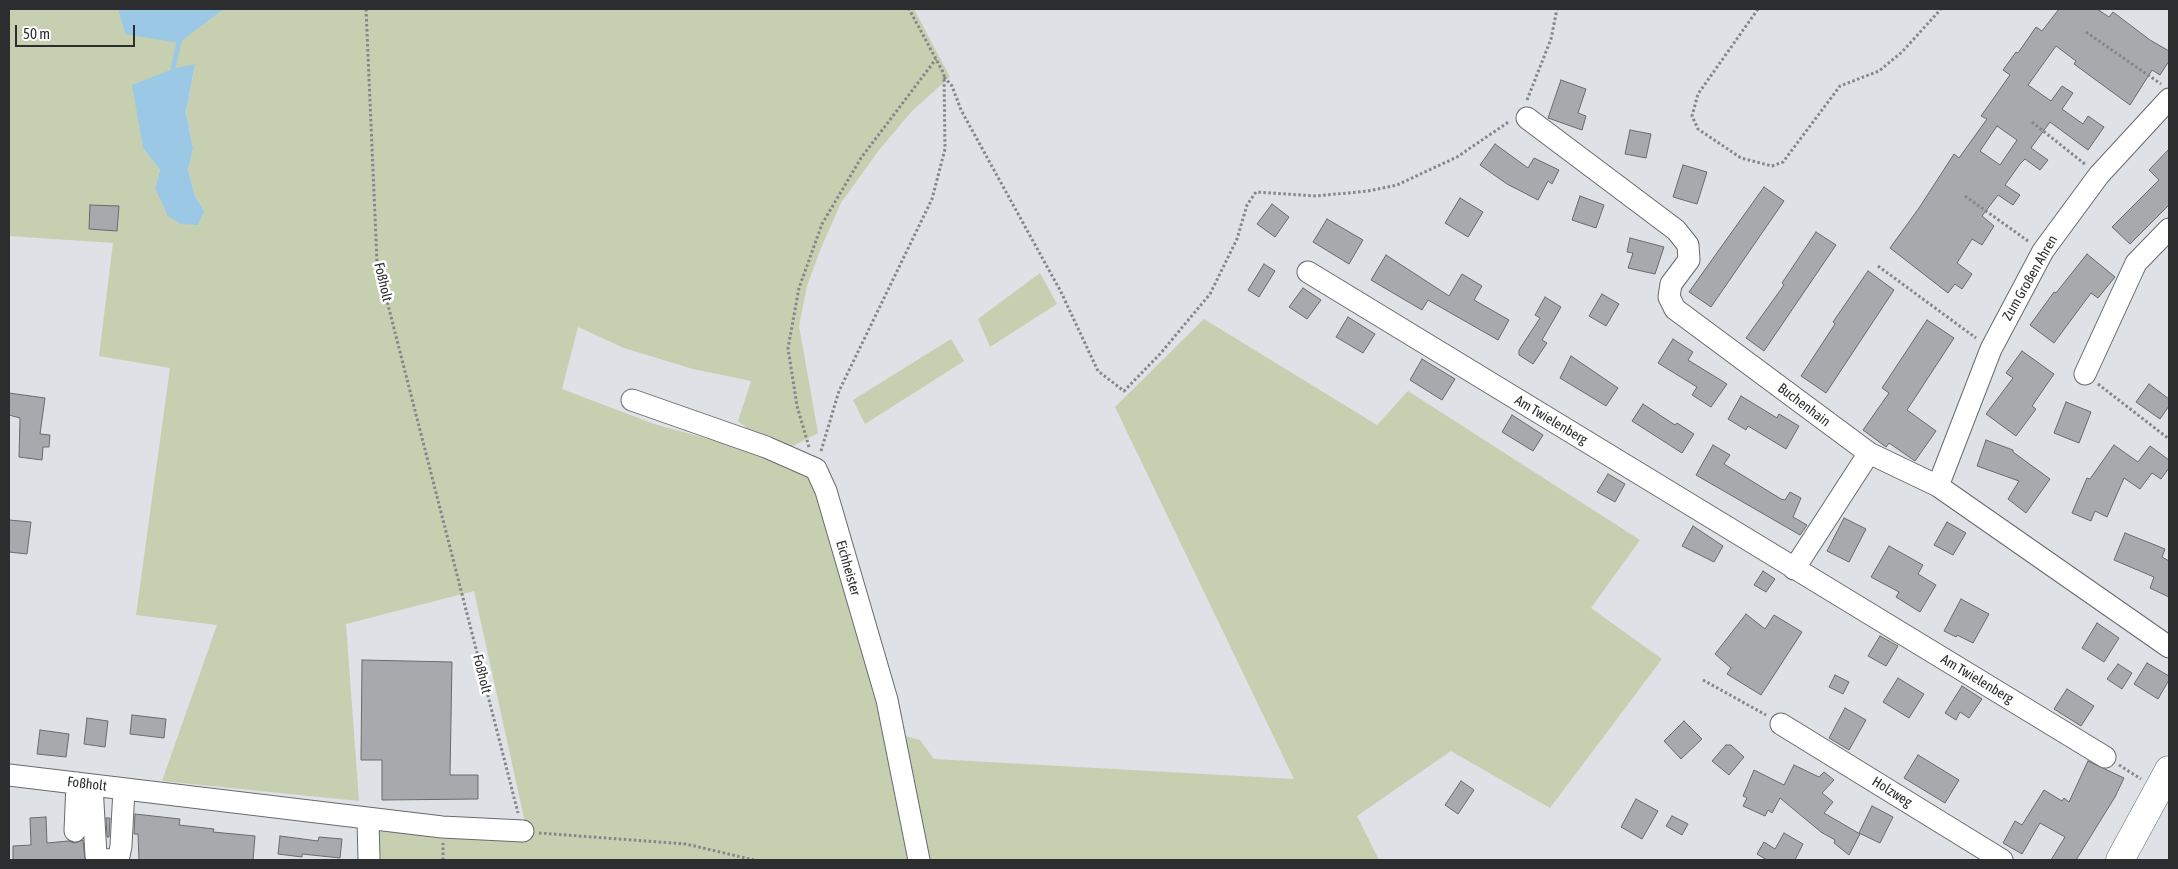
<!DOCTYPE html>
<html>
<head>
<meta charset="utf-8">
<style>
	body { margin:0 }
	#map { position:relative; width:2178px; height:869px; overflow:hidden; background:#dee1e5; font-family:"Asap Condensed",sans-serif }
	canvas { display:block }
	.frame { position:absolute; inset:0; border:10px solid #2b2d2e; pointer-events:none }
	.scale { position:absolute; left:15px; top:25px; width:120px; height:22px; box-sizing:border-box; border:2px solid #2b2d2e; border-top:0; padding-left:6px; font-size:15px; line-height:18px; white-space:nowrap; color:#2b2d2e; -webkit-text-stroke:4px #fff; paint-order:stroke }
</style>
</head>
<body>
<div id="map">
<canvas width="2178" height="869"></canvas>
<div class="frame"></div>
<div class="scale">50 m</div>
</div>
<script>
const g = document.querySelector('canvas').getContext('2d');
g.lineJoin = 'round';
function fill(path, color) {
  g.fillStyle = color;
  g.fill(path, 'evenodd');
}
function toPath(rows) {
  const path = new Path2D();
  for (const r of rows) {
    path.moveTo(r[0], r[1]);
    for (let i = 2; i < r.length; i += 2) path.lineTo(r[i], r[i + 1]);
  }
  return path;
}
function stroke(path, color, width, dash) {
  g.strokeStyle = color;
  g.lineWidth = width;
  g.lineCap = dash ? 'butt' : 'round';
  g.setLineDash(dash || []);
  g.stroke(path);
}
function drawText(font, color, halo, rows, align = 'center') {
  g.font = font + ' "Asap Condensed",sans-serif';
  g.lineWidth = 5;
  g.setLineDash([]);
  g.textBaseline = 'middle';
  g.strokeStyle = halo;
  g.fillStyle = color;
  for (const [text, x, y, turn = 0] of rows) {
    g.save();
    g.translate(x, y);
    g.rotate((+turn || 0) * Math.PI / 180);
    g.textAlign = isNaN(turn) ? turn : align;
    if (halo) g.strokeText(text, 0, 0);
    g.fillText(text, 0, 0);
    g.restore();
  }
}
const green = toPath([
	[9,9,118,9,125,34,222,9,914,9,950,77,912,111,879,150,841,203,821,248,807,286,799,326,818,433,789,448,752,432,738,421,751,381,693,369,624,348,578,327,562,389,654,424,741,448,809,475,822,496,883,730,920,740,934,759,1294,779,1115,407,1204,319,1377,425,1408,391,1640,540,1591,608,1662,659,1550,808,1451,751,1357,816,1379,860,360,860,360,825,528,836,474,591,346,624,359,801,162,781,217,625,136,615,170,368,99,356,113,243,9,236],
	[195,64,186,112,193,149,188,170,195,196,204,211,155,188,160,170,143,148],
	[1040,273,1057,304,990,347,978,319],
	[951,339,964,361,865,424,853,400]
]);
const water = toPath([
	[118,9,222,9,222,10,179,43,125,34],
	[195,64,186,112,193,149,188,170,195,196,204,211,198,225,181,224,168,216,155,188,160,170,143,148,132,85,173,69]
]);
const stream = toPath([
	[173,69,180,38]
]);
const building = toPath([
	[2059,9,2097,9,2109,17,2113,12,2150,40,2169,51,2169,61,2160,75,2152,70,2130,105,2074,64,2076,61,2056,46,2028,85,2051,101,2062,86,2073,93,2062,109,2083,124,2088,116,2104,127,2088,150,2050,122,2031,148,2048,160,2040,170,2025,159,2020,164,2005,185,2020,195,2013,205,1998,195,1982,216,1994,226,1982,245,1972,239,1957,263,1972,274,1962,289,1955,284,1948,293,1890,248,1919,208,1954,154,1959,158,1987,119,1981,116,2010,75,2003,70,2016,52,2018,53,2036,27,2042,31,2059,9],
	[1997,126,2017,140,2000,165,1980,151,1997,126],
	[1561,80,1586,89,1578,113,1586,116,1582,130,1548,118,1561,80],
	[1630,130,1651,134,1646,158,1625,154,1630,130],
	[1495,144,1528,168,1534,158,1559,170,1552,184,1548,181,1538,200,1507,184,1480,165,1495,144],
	[2169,149,2169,205,2130,244,2112,227,2159,180,2149,170,2169,149],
	[1683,165,1707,172,1697,204,1673,197,1683,165],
	[1764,187,1784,201,1711,307,1689,292,1764,187],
	[1580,196,1604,205,1596,228,1572,220,1580,196],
	[1460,198,1483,212,1468,237,1445,223,1460,198],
	[1272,204,1289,217,1275,237,1257,224,1272,204],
	[90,205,119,206,117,231,89,229,90,205],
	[1327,219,1363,240,1349,264,1313,242,1327,219],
	[1816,232,1836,245,1764,351,1746,338,1784,285,1782,283,1816,232],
	[1630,238,1664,247,1655,274,1628,268,1633,253,1627,252,1630,238],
	[2087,254,2115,277,2098,298,2091,293,2054,343,2030,325,2054,292,2056,293,2087,254],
	[1386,255,1449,296,1462,274,1482,286,1474,300,1509,320,1498,340,1428,300,1422,310,1371,280,1386,255],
	[1264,264,1275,271,1259,297,1248,290,1264,264],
	[1868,271,1894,290,1826,393,1801,376,1835,324,1833,322,1868,271],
	[1303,288,1321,300,1307,319,1289,307,1303,288],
	[1602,294,1619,304,1606,326,1589,316,1602,294],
	[1545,297,1561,307,1542,340,1547,343,1533,364,1519,355,1519,350,1540,318,1535,315,1545,297],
	[1348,317,1375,334,1363,353,1336,337,1348,317],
	[1927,320,1954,338,1907,410,1936,431,1915,461,1889,443,1886,447,1863,430,1889,393,1882,388,1927,320],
	[1673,339,1693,352,1688,360,1727,384,1711,407,1692,395,1697,387,1658,363,1673,339],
	[2022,351,2054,374,2032,406,2036,409,2016,436,1986,414,2013,378,2006,373,2022,351],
	[1571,356,1618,388,1606,406,1560,378,1571,356],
	[1422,359,1455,379,1442,400,1410,380,1422,359],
	[2149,384,2169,399,2169,406,2160,419,2136,402,2149,384],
	[9,393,45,398,40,434,50,435,49,447,43,447,42,460,19,457,20,418,9,415,9,393],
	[1741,396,1777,418,1779,414,1799,426,1786,449,1748,426,1746,430,1728,419,1741,396],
	[2066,402,2091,412,2079,443,2054,433,2066,402],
	[1643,404,1675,425,1677,423,1694,434,1682,453,1632,421,1643,404],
	[1512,415,1543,435,1533,451,1502,432,1512,415],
	[1986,440,2013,450,2013,452,2050,479,2026,513,2008,499,2019,481,1977,466,1986,440],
	[1713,445,1730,455,1724,464,1781,499,1785,500,1790,492,1801,498,1793,517,1807,525,1800,535,1696,475,1713,445],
	[2114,445,2138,462,2150,446,2169,460,2169,468,2161,479,2152,473,2140,489,2124,478,2107,517,2095,511,2091,521,2072,513,2087,478,2090,479,2114,445],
	[1608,474,1625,484,1615,502,1597,492,1608,474],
	[1844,518,1866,529,1849,562,1827,551,1844,518],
	[9,520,31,522,27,554,9,552,9,520],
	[1947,522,1966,533,1953,555,1934,545,1947,522],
	[1693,526,1723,546,1714,562,1682,546,1693,526],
	[2125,533,2165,549,2162,557,2169,561,2169,597,2150,588,2154,577,2114,560,2125,533],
	[1889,546,1923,565,1918,574,1936,585,1920,612,1896,597,1899,592,1871,577,1889,546],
	[1763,571,1775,579,1766,592,1754,585,1763,571],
	[1961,599,1989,614,1973,643,1957,635,1956,637,1944,631,1961,599],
	[1746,614,1765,629,1774,615,1802,632,1761,695,1727,674,1731,668,1715,654,1746,614],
	[2097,623,2119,638,2104,662,2082,648,2097,623],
	[1880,636,1898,646,1886,666,1868,656,1880,636],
	[362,660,452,662,450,775,478,775,478,799,382,800,382,760,361,760,362,660],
	[2147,663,2169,676,2169,680,2158,699,2134,684,2147,663],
	[2118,664,2132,673,2122,689,2107,679,2118,664],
	[1835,675,1849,682,1843,694,1829,687,1835,675],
	[1898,678,1924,694,1909,718,1883,702,1898,678],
	[1962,686,1982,699,1969,718,1960,712,1956,720,1945,713,1962,686],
	[2067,689,2094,706,2081,726,2054,709,2067,689],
	[1845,708,1866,720,1849,750,1829,738,1845,708],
	[132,715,166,719,164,738,130,734,132,715],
	[87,718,108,721,105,747,84,744,87,718],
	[1684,721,1702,739,1681,759,1664,741,1684,721],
	[40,730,69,734,66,757,37,754,40,730],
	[1726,745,1731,745,1744,757,1729,775,1712,761,1726,745],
	[1918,755,1959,780,1945,803,1904,778,1918,755],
	[2088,761,2124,778,2115,797,2076,860,2051,860,2065,837,2040,823,2022,854,2003,843,2015,821,2022,825,2044,790,2062,801,2064,798,2069,802,2088,761],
	[1794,765,1819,777,1824,772,1834,780,1822,793,1833,802,1824,813,1860,834,1849,855,1834,843,1835,840,1821,832,1780,798,1772,813,1768,810,1765,816,1743,806,1747,798,1743,796,1754,770,1784,785,1794,765],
	[1461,781,1474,790,1458,814,1445,805,1461,781],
	[1636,799,1658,811,1642,839,1621,827,1636,799],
	[1872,806,1893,817,1880,843,1859,833,1872,806],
	[135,814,180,819,179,825,214,829,213,832,255,836,253,860,139,860,138,834,134,834,135,814],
	[1672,816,1688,824,1682,835,1666,826,1672,816],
	[46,817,47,843,68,841,75,843,83,840,85,860,13,860,13,846,31,845,30,818,46,817],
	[106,818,110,818,109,837,107,837,106,818],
	[1784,833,1803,844,1795,860,1767,860,1757,854,1764,842,1775,849,1784,833],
	[280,836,318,841,319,837,342,839,340,858,302,854,302,857,278,854,280,836]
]);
const path = toPath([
	[366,9,377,262,518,813],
	[1758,9,1698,94,1692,116,1698,129,1741,158,1772,166,1783,162,1840,86,1879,71,1902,52,1941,9],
	[2086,32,2161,84],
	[944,77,952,86,961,110,1061,292,1098,371,1124,391,1160,354,1210,294,1237,239,1247,205,1256,192,1316,196,1368,191,1397,185,1457,157,1510,121],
	[1527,100,1551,39,1557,9],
	[2032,122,2086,165],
	[1965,196,2028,241],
	[1878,266,1976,338],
	[2098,384,2169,439],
	[809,447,797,406,788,348,799,288,822,224,861,158,936,59],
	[821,451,839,391,932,199,945,149,944,74,909,9],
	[1703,680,1766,715],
	[2119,765,2141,779],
	[539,833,686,844,754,860],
	[443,860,443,843]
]);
const minor = toPath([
	[1527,118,1676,230,1688,245,1689,260,1671,284,1669,297,1675,309,1869,453,1938,486,2169,647],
	[1308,272,2105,757],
	[2085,374,2136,263,2169,229],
	[632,400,766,447,816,469,826,491,887,700,919,860],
	[1938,486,1991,349,2043,251,2099,175,2169,99],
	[1794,569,1869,453],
	[1781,724,2002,860],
	[9,775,442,827,523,831],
	[92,785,96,856,99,859,110,860],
	[368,818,369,860],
	[75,831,77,783],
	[113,860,119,856,121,846,124,789]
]);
const major = toPath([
	[2120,860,2169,770]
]);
const streetNames = [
	["Zum Großen Ahren",2030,278,-60],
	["Foßholt",383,282,77],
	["Buchenhain",1804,405,37],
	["Am Twielenberg",1551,420,31],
	["Eichheister",848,568,74],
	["Foßholt",482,674,76],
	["Am Twielenberg",1977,679,31],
	["Foßholt",87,784,7],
	["Holzweg",1892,792,32]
];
fill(green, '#c6d0b1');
fill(water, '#9bc8e5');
stroke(stream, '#9bc8e5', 5);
fill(building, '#a8a9ad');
stroke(building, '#6a6a6e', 1);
stroke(minor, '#686a6e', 23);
stroke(major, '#686a6e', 29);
stroke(path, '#848688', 3, [2.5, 2.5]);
stroke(minor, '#fff', 21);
stroke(major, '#fff', 28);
drawText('14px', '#2b2d2e', '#fff', streetNames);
</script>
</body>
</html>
